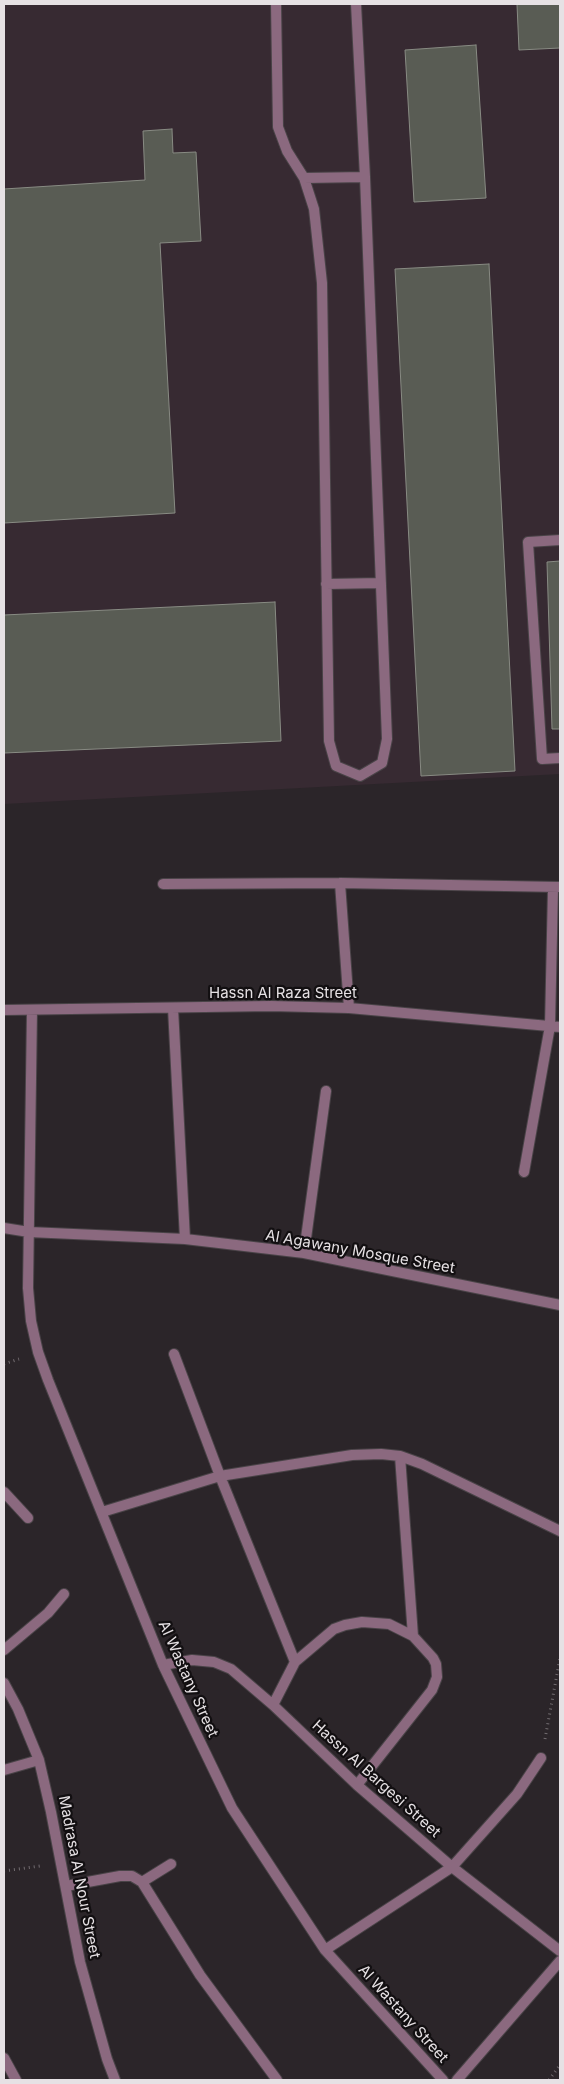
<!DOCTYPE html>
<html>
<head>
<meta charset="utf-8">
<style>
	body { margin:0 }
	#map { position:relative; width:564px; height:2084px; overflow:hidden; background:#2b2529; font-family:Inter,sans-serif }
	canvas { display:block }
	.frame { position:absolute; inset:0; border:5px solid #e6e1e4; pointer-events:none }
</style>
</head>
<body>
<div id="map">
<canvas width="564" height="2084"></canvas>
<div class="frame"></div>
</div>
<script>
const g = document.querySelector('canvas').getContext('2d');
g.lineJoin = 'round';
function fill(path, color) {
  g.fillStyle = color;
  g.fill(path, 'evenodd');
}
function toPath(rows) {
  const path = new Path2D();
  for (const r of rows) {
    path.moveTo(r[0], r[1]);
    for (let i = 2; i < r.length; i += 2) path.lineTo(r[i], r[i + 1]);
  }
  return path;
}
function stroke(path, color, width, dash) {
  g.strokeStyle = color;
  g.lineWidth = width;
  g.lineCap = dash ? 'butt' : 'round';
  g.setLineDash(dash || []);
  g.stroke(path);
}
function drawText(font, color, halo, rows, align = 'center') {
  g.font = font + ' Inter,sans-serif';
  g.lineWidth = 4.5;
  g.setLineDash([]);
  g.textBaseline = 'middle';
  g.strokeStyle = halo;
  g.fillStyle = color;
  for (const [text, x, y, turn = 0] of rows) {
    g.save();
    g.translate(x, y);
    g.rotate((+turn || 0) * Math.PI / 180);
    g.textAlign = isNaN(turn) ? turn : align;
    if (halo) g.strokeText(text, 0, 0);
    g.fillText(text, 0, 0);
    g.restore();
  }
}
const built = toPath([
	[4,4,560,4,560,774,4,804]
]);
const building = toPath([
	[517,4,560,4,560,48,519,50,517,4],
	[476,45,486,198,414,202,405,50,476,45],
	[172,129,173,153,196,152,201,241,160,243,175,513,4,523,4,189,145,180,143,131,172,129],
	[489,264,515,771,421,776,395,269,489,264],
	[560,561,560,729,552,729,547,562,560,561],
	[275,602,281,741,4,753,4,615,275,602]
]);
const path = toPath([
	[4,1364,19,1359],
	[545,1739,560,1658],
	[4,1871,40,1866],
	[549,2080,560,2065]
]);
const service = toPath([
	[276,4,278,127,287,151,304,178,314,209,322,283,329,741,336,766,360,776,382,763,387,739,365,177,356,4],
	[304,178,365,177],
	[560,540,528,542,542,759,560,758],
	[326,584,381,583]
]);
const minor = toPath([
	[340,883,349,1008],
	[163,884,340,883,560,887],
	[173,1008,185,1239],
	[4,1010,271,1006,349,1008,560,1027],
	[32,1010,28,1288,31,1321,38,1352,48,1380,163,1665,232,1808,325,1950,443,2080],
	[524,1172,550,1026,553,888],
	[4,1228,29,1232,185,1239,304,1253,560,1305],
	[304,1253,326,1091],
	[174,1354,220,1476,295,1662,273,1705],
	[400,1456,413,1636],
	[4,1492,28,1518],
	[102,1512,220,1476,352,1455,381,1454,400,1456,422,1464,560,1531],
	[4,1650,48,1613,64,1594],
	[295,1662,334,1629,345,1625,362,1622,389,1624,413,1636,433,1658,436,1664,437,1677,432,1690,357,1785],
	[163,1665,192,1660,214,1662,231,1669,273,1705,357,1785,452,1867,560,1951],
	[4,1683,18,1709,39,1760,51,1812,80,1962,107,2059,115,2080],
	[4,1770,39,1760],
	[142,1882,171,1864],
	[66,1886,120,1876,132,1876,142,1882,200,1975,277,2080],
	[325,1950,452,1867,517,1794,541,1758],
	[4,2058,16,2080],
	[457,2080,560,1961]
]);
const streetNames = [
	["Hassn Al Raza Street",283,993],
	["Al Agawany Mosque Street",360,1252,10],
	["Al Wastany Street",188,1679,66],
	["Hassn Al Bargesi Street",376,1779,42],
	["Madrasa Al Nour Street",79,1877,79],
	["Al Wastany Street",403,2014,48]
];
fill(built, '#372a32');
fill(building, '#595c54');
stroke(building, '#888b83', 1);
stroke(service, '#494347', 12);
stroke(minor, '#494347', 12);
stroke(path, '#726c70', 3, [1, 4]);
stroke(service, '#8b697f', 10);
stroke(minor, '#8b697f', 10);
drawText('15px', '#e6e1e4', '#120f11', streetNames);
</script>
</body>
</html>
